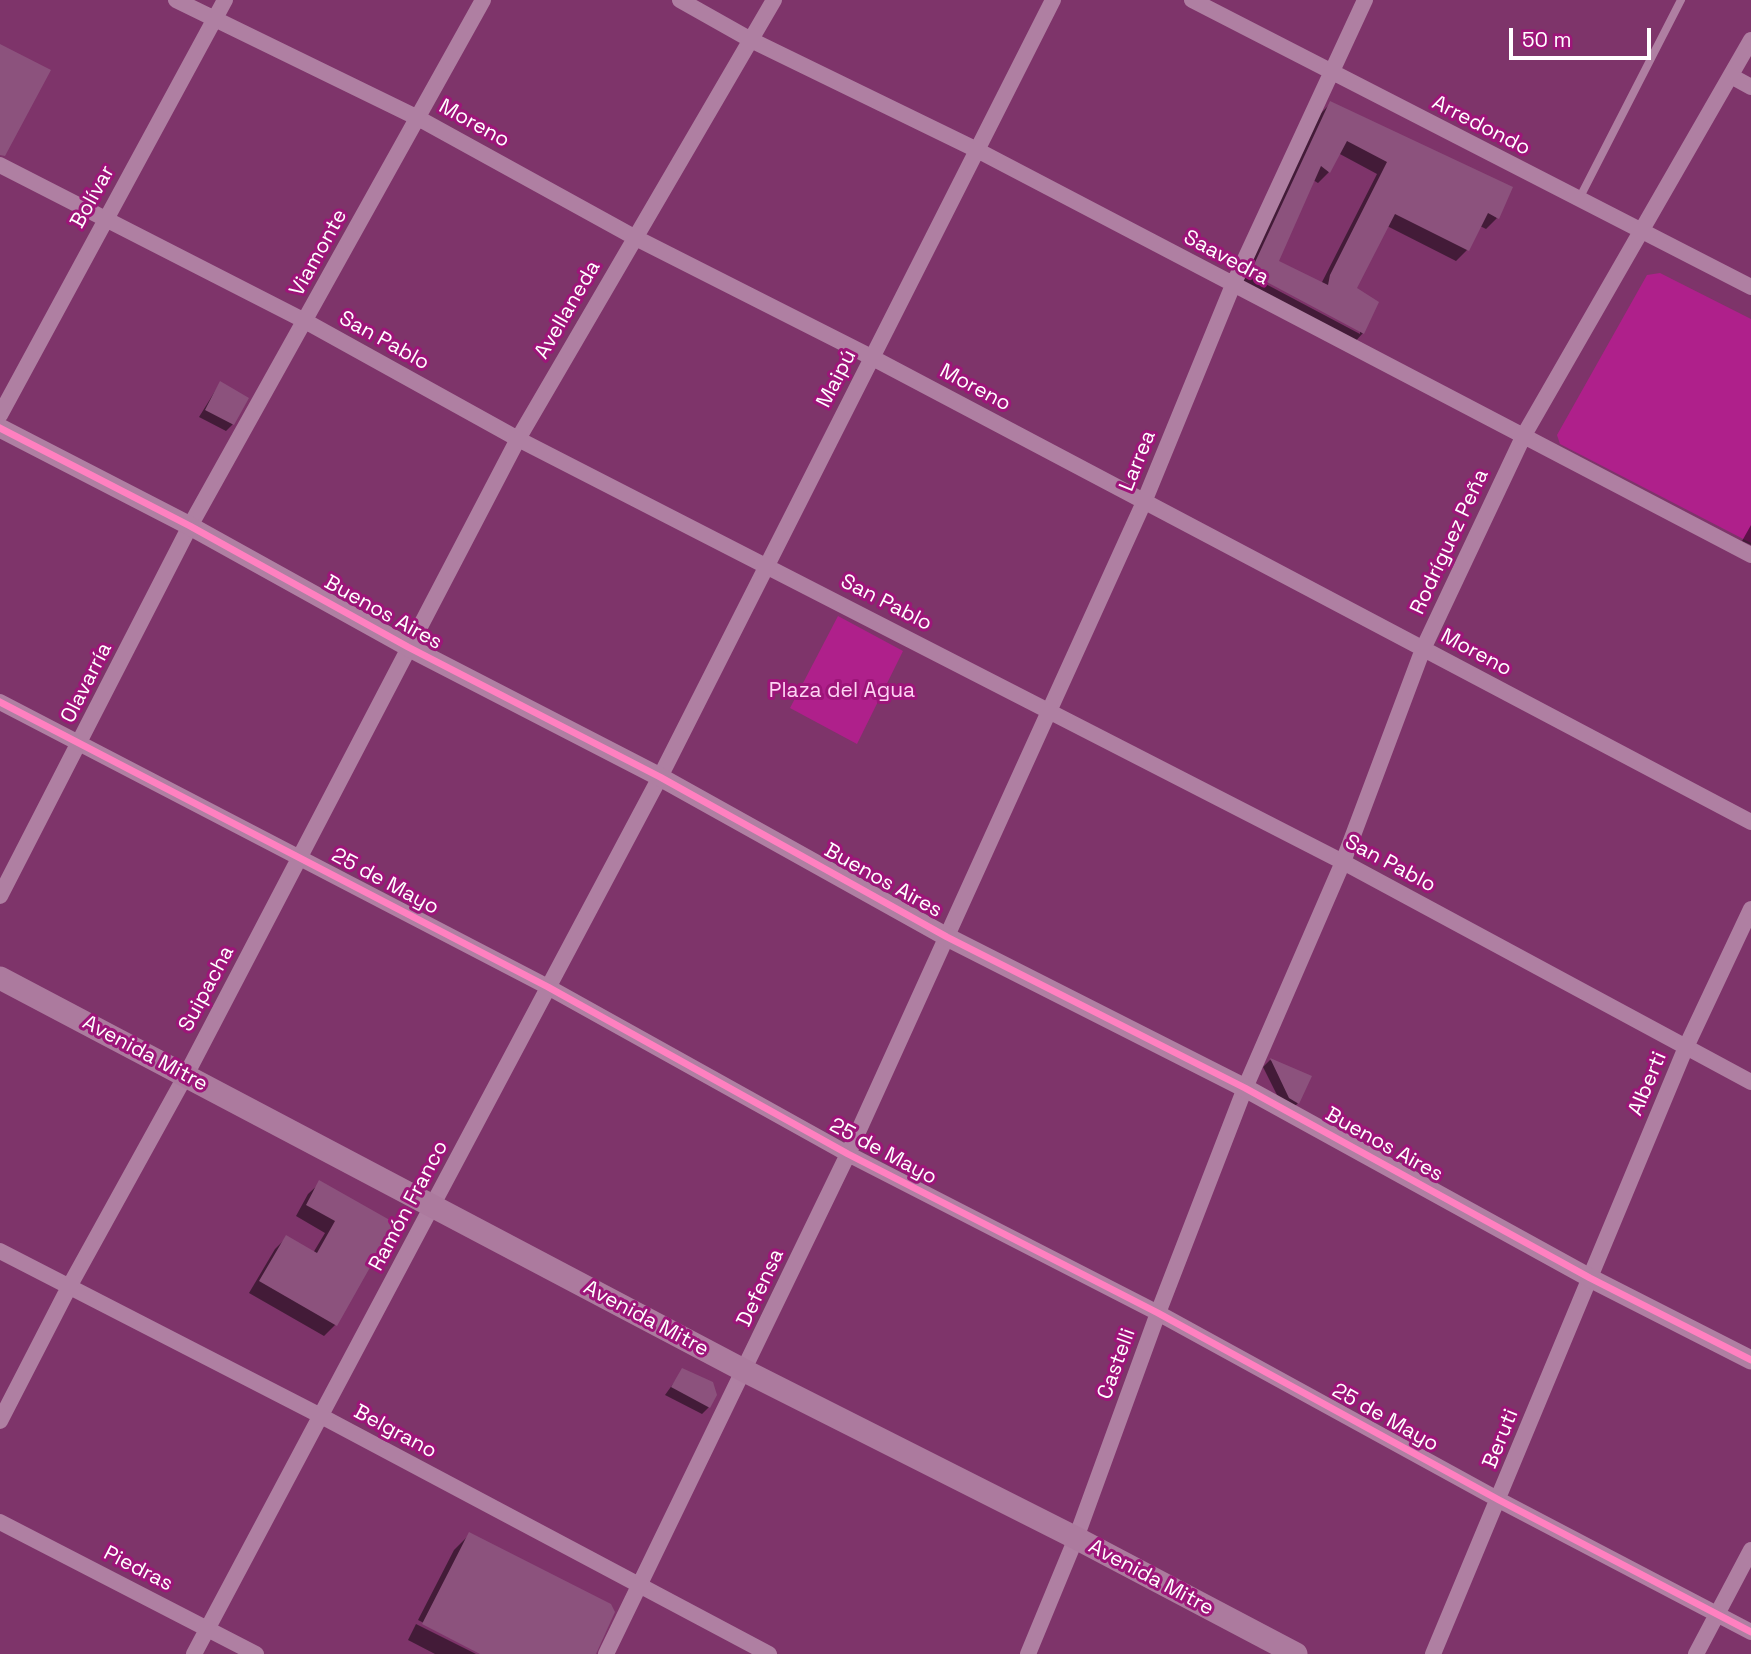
<!DOCTYPE html>
<html>
<head>
<meta charset="utf-8">
<style>
	body { margin:0 }
	#map { position:relative; width:1751px; height:1654px; overflow:hidden; background:#7e346a; font-family:"Space Grotesk",sans-serif }
	canvas { display:block }
	.scale { position:absolute; left:1509px; top:28px; width:142px; height:32px; box-sizing:border-box; border:4px solid #fff; border-top:0; padding-left:9px; font-size:21px; line-height:24px; white-space:nowrap; color:#fff; -webkit-text-stroke:5px #9d1579; paint-order:stroke }
</style>
</head>
<body>
<div id="map">
<canvas width="1751" height="1654"></canvas>
<div class="scale">50 m</div>
</div>
<script>
const g = document.querySelector('canvas').getContext('2d');
g.lineJoin = 'round';
function fill(path, color) {
  g.fillStyle = color;
  g.fill(path, 'evenodd');
}
function toPath(rows) {
  const path = new Path2D();
  for (const r of rows) {
    path.moveTo(r[0], r[1]);
    for (let i = 2; i < r.length; i += 2) path.lineTo(r[i], r[i + 1]);
  }
  return path;
}
function stroke(path, color, width, dash) {
  g.strokeStyle = color;
  g.lineWidth = width;
  g.lineCap = dash ? 'butt' : 'round';
  g.setLineDash(dash || []);
  g.stroke(path);
}
function drawText(font, color, halo, rows, align = 'center') {
  g.font = font + ' "Space Grotesk",sans-serif';
  g.lineWidth = 6;
  g.setLineDash([]);
  g.textBaseline = 'middle';
  g.strokeStyle = halo;
  g.fillStyle = color;
  for (const [text, x, y, turn = 0] of rows) {
    g.save();
    g.translate(x, y);
    g.rotate((+turn || 0) * Math.PI / 180);
    g.textAlign = isNaN(turn) ? turn : align;
    if (halo) g.strokeText(text, 0, 0);
    g.fillText(text, 0, 0);
    g.restore();
  }
}
const green = toPath([
	[1660,273,1751,319,1751,543,1560,444,1557,435,1647,275],
	[838,616,903,651,857,744,790,708]
]);
const shadow = toPath([
	[1330,104,1497,218,1486,229,1480,226,1467,250,1456,261,1387,226,1355,289,1363,333,1352,345,1240,285,1245,273,1360,334,1360,330,1247,270,1319,115],
	[1338,153,1377,174,1321,284,1276,262,1313,180,1318,183,1329,172],
	[220,383,233,424,226,431,199,417],
	[1751,525,1751,545,1742,541],
	[1270,1060,1309,1077,1298,1103,1291,1110,1282,1105,1263,1067],
	[320,1183,393,1224,336,1324,324,1336,249,1293,275,1249,286,1238,313,1253,325,1233,296,1216,308,1194],
	[683,1370,709,1407,702,1414,665,1395],
	[470,1534,593,1654,484,1654,418,1620,454,1550],
	[416,1624,476,1654,435,1654,408,1640]
]);
const building = toPath([
	[0,44,51,70,5,156,0,155],
	[1330,101,1513,187,1499,219,1488,213,1469,251,1395,214,1357,288,1379,302,1364,334,1250,273],
	[1347,141,1387,162,1330,275,1328,285,1279,261,1321,166,1330,173],
	[220,381,249,398,234,425,205,410],
	[1270,1058,1312,1076,1299,1104,1289,1098],
	[319,1180,395,1223,337,1326,259,1281,286,1235,317,1253,335,1221,306,1205],
	[682,1368,713,1382,717,1395,710,1408,671,1387],
	[469,1532,611,1604,615,1612,596,1654,480,1654,422,1624]
]);
const service = toPath([
	[1579,199,1681,0]
]);
const minor = toPath([
	[176,0,418,118,634,237,871,357,1751,822],
	[680,0,751,40,977,150,1751,555],
	[1192,0,1751,287],
	[1731,76,1751,87],
	[0,165,305,321,518,439,1343,862,1751,1082],
	[0,415,225,0],
	[0,702,548,987,848,1154,1158,1313,1499,1500,1751,1632],
	[0,896,190,526,483,0],
	[0,1251,321,1416,769,1654],
	[0,1421,69,1287,186,1075,518,439,774,0],
	[0,1522,256,1654],
	[194,1654,660,777,1053,0],
	[606,1654,848,1154,1144,502,1233,285,1365,0],
	[1028,1654,1076,1538,1158,1313,1245,1088,1343,862,1423,649,1524,435,1751,40],
	[1433,1654,1686,1047,1751,909],
	[1696,1654,1751,1550]
]);
const tertiary = toPath([
	[0,428,190,526,408,647,660,777,947,937,1245,1088,1590,1278,1751,1360]
]);
const secondary = toPath([
	[0,978,745,1371,1076,1538,1296,1654]
]);
const cycleway = toPath([
	[0,428,190,526,408,647,660,777,947,937,1245,1088,1590,1278,1751,1360],
	[0,702,548,987,848,1154,1158,1313,1499,1500,1751,1632]
]);
const streetNames = [
	["Moreno",474,124,29],
	["Arredondo",1481,126,27],
	["Bolívar",93,197,-61],
	["Viamonte",319,253,-61],
	["Saavedra",1226,258,28],
	["Avellaneda",568,310,-60],
	["San Pablo",384,341,29],
	["Maipú",837,379,-63],
	["Moreno",975,388,28],
	["Larrea",1138,461,-68],
	["Rodríguez Peña",1450,542,-65],
	["San Pablo",886,603,27],
	["Buenos Aires",383,613,29],
	["Moreno",1476,653,28],
	["Olavarría",87,683,-63],
	["San Pablo",1390,864,28],
	["Buenos Aires",883,881,29],
	["25 de Mayo",385,882,28],
	["Suipacha",207,989,-62],
	["Avenida Mitre",145,1054,28],
	["Alberti",1648,1084,-67],
	["Buenos Aires",1384,1145,29],
	["25 de Mayo",883,1152,28],
	["Ramón Franco",409,1206,-62],
	["Defensa",761,1288,-65],
	["Avenida Mitre",646,1319,28],
	["Castelli",1117,1364,-70],
	["25 de Mayo",1385,1418,29],
	["Belgrano",395,1432,28],
	["Beruti",1501,1439,-68],
	["Piedras",138,1569,27],
	["Avenida Mitre",1151,1578,28]
];
const parkNames = [
	["Plaza del Agua",842,691]
];
fill(green, '#af208b');
fill(shadow, '#0007');
fill(building, '#8c527d');
stroke(service, '#af7fa2', 8);
stroke(minor, '#af7fa2', 16);
stroke(tertiary, '#af7fa2', 19);
stroke(secondary, '#ac7a9e', 23);
stroke(cycleway, '#ff80c0', 7);
drawText('21px', '#fff', '#9d1579', streetNames);
drawText('21px', '#fdd4f3', '#9d1579', parkNames);
</script>
</body>
</html>
